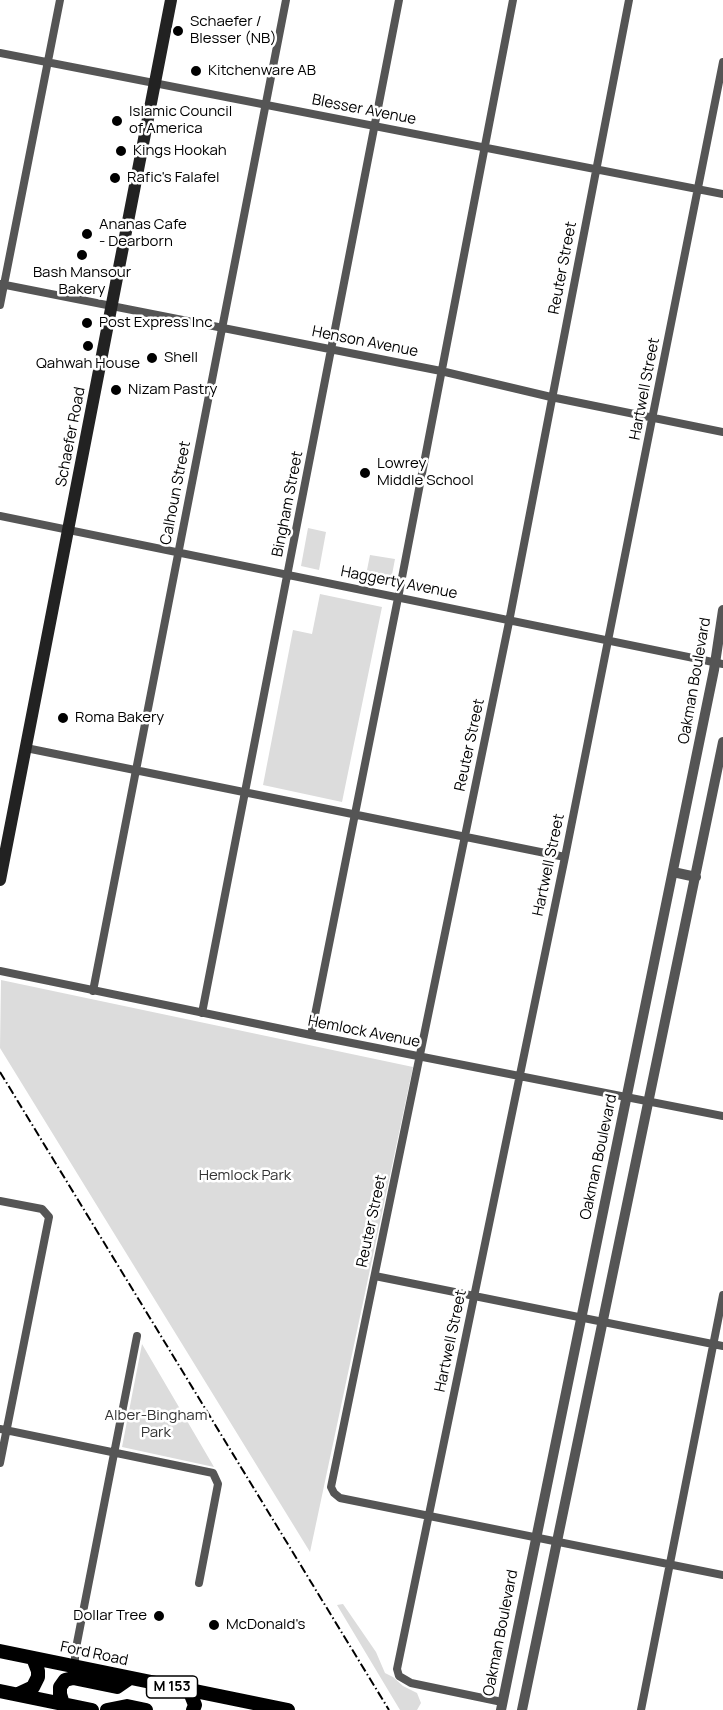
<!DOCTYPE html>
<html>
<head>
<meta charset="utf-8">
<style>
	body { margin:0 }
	canvas { display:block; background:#fff }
</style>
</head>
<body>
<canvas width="723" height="1710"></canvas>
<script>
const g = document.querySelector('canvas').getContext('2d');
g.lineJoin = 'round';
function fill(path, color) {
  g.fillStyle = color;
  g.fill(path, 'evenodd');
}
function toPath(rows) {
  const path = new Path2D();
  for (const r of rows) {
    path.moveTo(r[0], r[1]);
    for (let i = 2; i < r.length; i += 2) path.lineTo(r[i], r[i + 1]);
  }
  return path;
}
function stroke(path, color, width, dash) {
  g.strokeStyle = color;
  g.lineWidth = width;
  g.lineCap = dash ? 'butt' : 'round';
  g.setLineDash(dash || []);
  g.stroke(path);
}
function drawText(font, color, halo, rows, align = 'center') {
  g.font = font + ' Manrope,sans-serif';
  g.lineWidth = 5;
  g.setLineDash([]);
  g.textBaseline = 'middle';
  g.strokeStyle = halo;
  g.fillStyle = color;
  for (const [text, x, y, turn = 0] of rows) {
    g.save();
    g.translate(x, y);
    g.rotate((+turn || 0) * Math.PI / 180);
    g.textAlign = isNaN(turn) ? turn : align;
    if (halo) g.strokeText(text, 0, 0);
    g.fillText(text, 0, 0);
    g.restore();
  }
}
const green = toPath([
	[308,528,326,532,319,570,301,566],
	[370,555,395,559,390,585,365,580],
	[320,594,382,607,342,802,263,785,293,630,312,634],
	[1,980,413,1067,310,1552,0,1048],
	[142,1344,214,1467,122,1447],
	[343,1604,376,1652,385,1673,393,1677,403,1686,417,1693,421,1703,417,1710,400,1710,337,1605]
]);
const minor = toPath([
	[629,0,508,627,331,1487,334,1493,340,1498,723,1575],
	[0,53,723,194],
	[0,284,441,371,551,397,723,432],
	[0,305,60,0],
	[0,516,723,664],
	[26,748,565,857],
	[0,971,311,1035,723,1116],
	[93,991,286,0],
	[202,1013,399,0],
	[311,1035,400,588,513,0],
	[0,1201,42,1209,49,1217,0,1463],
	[375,1276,723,1346],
	[0,1429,213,1473,218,1484,199,1583],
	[75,1667,75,1653,137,1336],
	[502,1702,411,1683,399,1676,397,1669,565,857,723,62],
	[641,1710,723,1295]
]);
const tertiary = toPath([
	[673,872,696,877],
	[501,1710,714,670,723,610],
	[522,1710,723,742]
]);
const secondary = toPath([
	[0,880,171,0]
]);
const primary = toPath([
	[0,1651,288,1710],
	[189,1690,195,1705,193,1710],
	[0,1691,92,1710],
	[18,1694,33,1687,38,1677,38,1671,33,1658],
	[63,1704,60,1694,60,1687,65,1680,73,1678,117,1687,130,1678],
	[107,1710,127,1706,146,1710]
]);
const rail = toPath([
	[0,1072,389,1710]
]);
const markers = [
	[178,31,6,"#000"],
	[196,71,6,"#000"],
	[117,121,6,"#000"],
	[121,151,6,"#000"],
	[115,178,6,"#000"],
	[87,234,6,"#000"],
	[82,255,6,"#000"],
	[87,323,6,"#000"],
	[88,346,6,"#000"],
	[152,358,6,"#000"],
	[116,390,6,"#000"],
	[365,473,6,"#000"],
	[63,718,6,"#000"],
	[159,1616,6,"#000"],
	[214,1625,6,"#000"]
];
const shields = [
	[172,1687,51]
];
const shieldNames = [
	["M 153",172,1687]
];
const poiNames = [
	["Schaefer /",190,22],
	["Blesser (NB)",190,39],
	["Kitchenware AB",208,71],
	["Islamic Council",129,112],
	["of America",129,129],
	["Kings Hookah",133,151],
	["Rafic's Falafel",127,178],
	["Ananas Cafe",99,225],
	["- Dearborn",99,242],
	["Bash Mansour",82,273,"center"],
	["Bakery",82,290,"center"],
	["Post Express Inc",99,323],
	["Shell",164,358],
	["Qahwah House",88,364,"center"],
	["Nizam Pastry",128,390],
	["Lowrey",377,464],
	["Middle School",377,481],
	["Roma Bakery",75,718],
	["Dollar Tree",147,1616,"right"],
	["McDonald's",226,1625]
];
const streetNames = [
	["Blesser Avenue",364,110,11],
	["Reuter Street",563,268,-79],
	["Henson Avenue",365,342,11],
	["Hartwell Street",645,389,-79],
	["Schaefer Road",71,437,-79],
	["Calhoun Street",176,493,-79],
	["Bingham Street",288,504,-79],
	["Haggerty Avenue",399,583,11],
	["Oakman Boulevard",695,681,-80],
	["Reuter Street",470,745,-78],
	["Hartwell Street",549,865,-78],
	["Hemlock Avenue",364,1032,11],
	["Oakman Boulevard",599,1157,-78],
	["Reuter Street",372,1221,-78],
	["Hartwell Street",451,1341,-78],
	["Oakman Boulevard",501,1633,-79],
	["Ford Road",94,1654,12]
];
const parkNames = [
	["Hemlock Park",245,1176],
	["Alber-Bingham",156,1416],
	["Park",156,1433]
];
fill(green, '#dcdcdc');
stroke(minor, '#555', 8);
stroke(tertiary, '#555', 10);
stroke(secondary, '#222', 12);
stroke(primary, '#000', 14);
stroke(rail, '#000', 2, [9, 3, 1.5, 3]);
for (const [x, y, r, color] of markers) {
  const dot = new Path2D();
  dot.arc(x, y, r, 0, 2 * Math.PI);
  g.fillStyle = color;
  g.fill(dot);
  stroke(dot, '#fff', 2);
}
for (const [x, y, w] of shields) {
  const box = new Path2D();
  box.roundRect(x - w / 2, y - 11, w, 22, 4.5);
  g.fillStyle = '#fff';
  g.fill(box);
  stroke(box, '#000', 1.5);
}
drawText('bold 14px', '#000', null, shieldNames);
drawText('15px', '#000', '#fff', poiNames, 'left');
drawText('15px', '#000', '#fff', streetNames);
drawText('15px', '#333', '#fff', parkNames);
</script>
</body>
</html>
